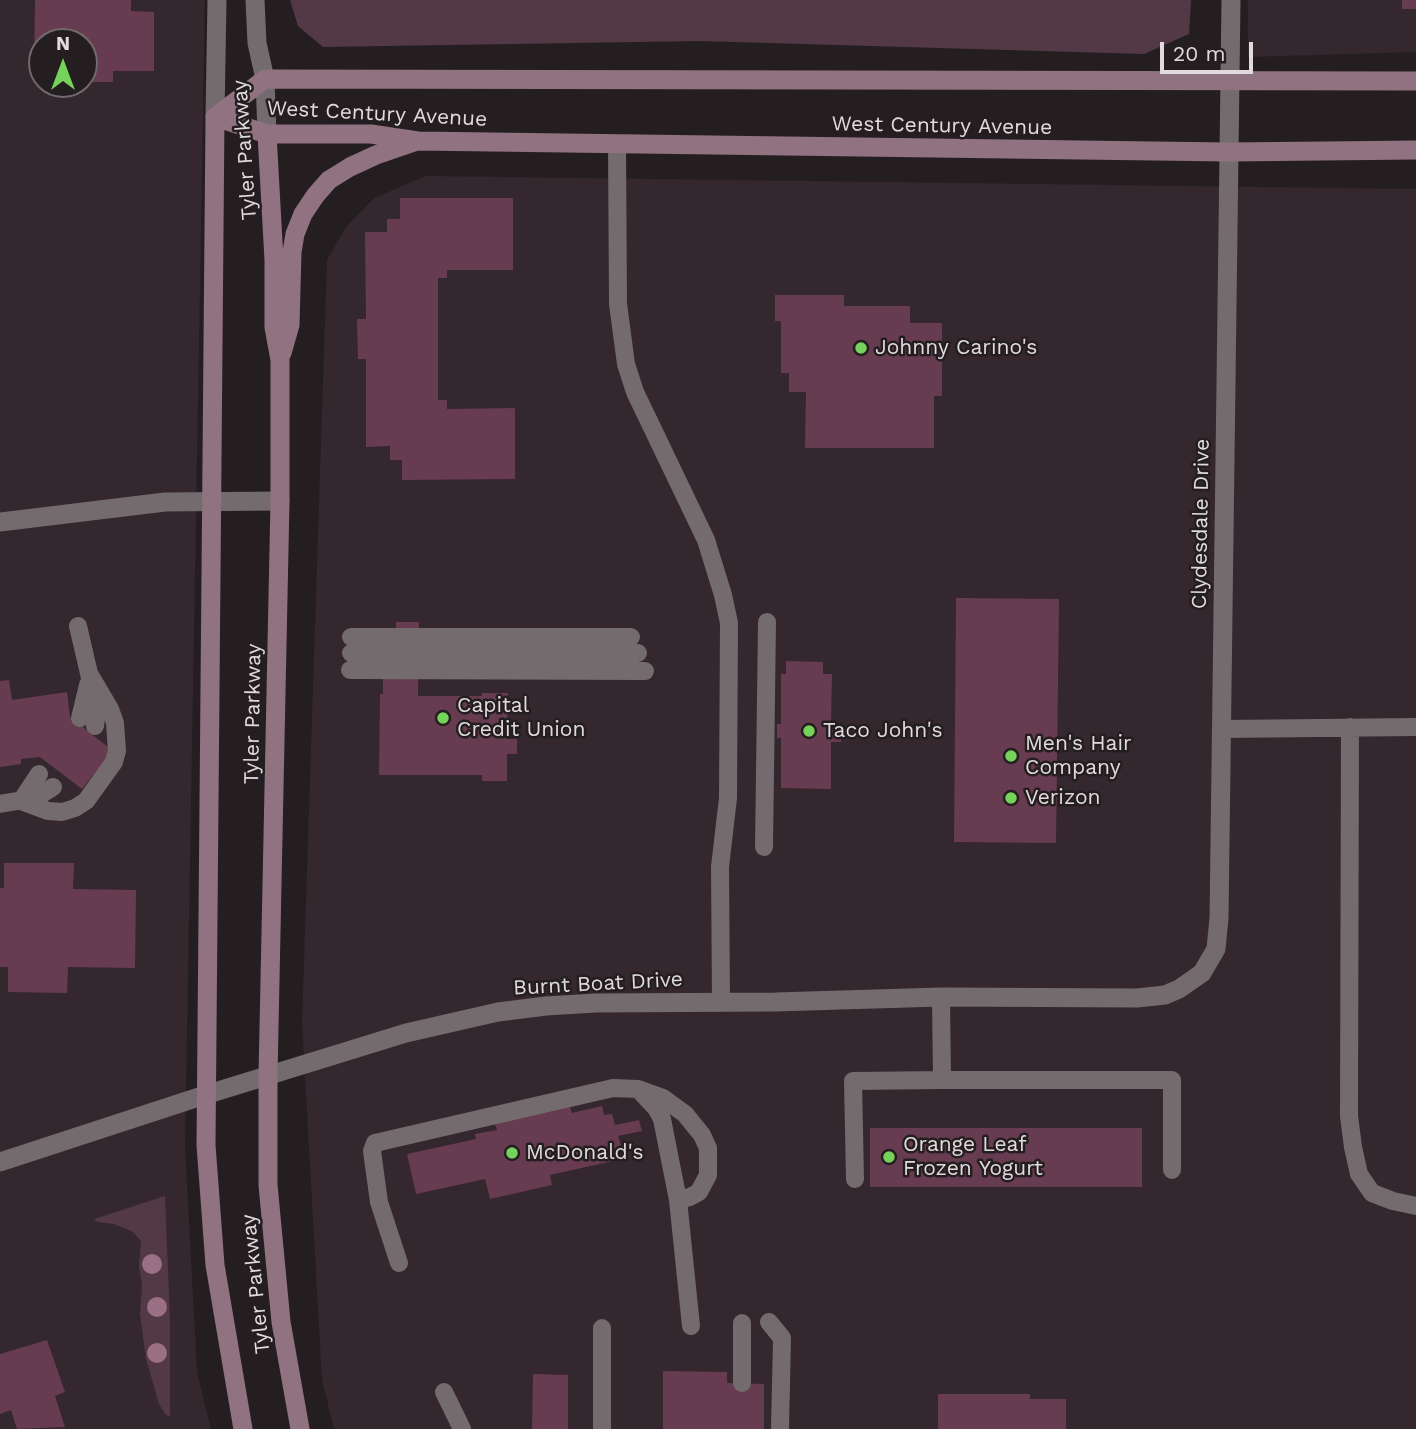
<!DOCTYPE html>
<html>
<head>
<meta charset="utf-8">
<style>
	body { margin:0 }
	#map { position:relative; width:1416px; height:1429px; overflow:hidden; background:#251e21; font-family:"Work Sans",sans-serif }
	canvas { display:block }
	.north { position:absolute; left:28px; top:28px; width:70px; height:70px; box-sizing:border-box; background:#251e21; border:2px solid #706a6c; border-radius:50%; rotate:0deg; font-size:19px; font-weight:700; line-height:28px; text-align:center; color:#e0dbdd }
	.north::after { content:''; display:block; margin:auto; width:24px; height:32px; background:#75d25b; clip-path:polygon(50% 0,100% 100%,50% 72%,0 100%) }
	.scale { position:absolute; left:1160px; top:42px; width:93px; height:32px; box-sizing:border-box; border:4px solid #e0dbdd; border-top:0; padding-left:9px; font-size:21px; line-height:24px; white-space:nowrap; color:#e0dbdd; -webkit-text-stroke:5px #251e21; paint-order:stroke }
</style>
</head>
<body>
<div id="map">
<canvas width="1416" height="1429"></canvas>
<div class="north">N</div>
<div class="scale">20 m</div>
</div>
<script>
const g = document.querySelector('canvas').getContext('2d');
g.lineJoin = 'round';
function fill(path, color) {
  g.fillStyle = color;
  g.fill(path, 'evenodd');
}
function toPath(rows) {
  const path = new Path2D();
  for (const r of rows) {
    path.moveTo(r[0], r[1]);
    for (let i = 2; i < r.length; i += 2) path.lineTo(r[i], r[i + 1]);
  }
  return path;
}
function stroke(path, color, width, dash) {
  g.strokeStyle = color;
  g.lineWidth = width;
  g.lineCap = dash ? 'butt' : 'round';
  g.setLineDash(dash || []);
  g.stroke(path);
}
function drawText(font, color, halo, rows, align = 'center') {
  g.font = font + ' "Work Sans",sans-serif';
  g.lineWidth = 5;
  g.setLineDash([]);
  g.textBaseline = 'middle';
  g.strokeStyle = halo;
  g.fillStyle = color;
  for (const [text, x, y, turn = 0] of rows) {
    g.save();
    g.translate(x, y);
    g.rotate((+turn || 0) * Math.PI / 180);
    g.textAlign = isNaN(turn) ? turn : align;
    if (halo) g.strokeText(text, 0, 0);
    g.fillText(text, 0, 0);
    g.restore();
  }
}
const built = toPath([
	[0,0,205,0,185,1146,197,1372,211,1429,0,1429],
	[42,42,84,42,84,84,42,84],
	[1248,0,1416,0,1416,52,1248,57],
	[426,176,1416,189,1416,1429,334,1429,322,1380,302,1023,327,260,346,227,374,198]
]);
const green = toPath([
	[290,0,1191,0,1189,34,1144,54,700,41,323,47,298,26],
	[165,1196,170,1320,170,1416,166,1415,159,1404,146,1359,140,1314,142,1285,139,1266,141,1241,133,1232,114,1224,97,1222,94,1219]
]);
const building = toPath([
	[35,0,131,0,131,11,154,12,154,71,113,71,113,82,84,82,84,42,42,42,42,81,34,81],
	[1402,0,1416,0,1416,9,1402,9],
	[400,198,513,198,513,270,447,270,447,278,438,278,438,400,447,400,447,409,515,408,515,479,402,480,402,460,390,460,390,446,366,447,366,359,358,359,357,319,366,319,365,232,387,232,387,219,400,219],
	[775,295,844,295,844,306,910,306,910,323,942,323,942,396,934,396,934,448,805,448,806,392,789,392,789,373,781,373,781,321,775,321],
	[956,598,1059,599,1056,843,954,842],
	[396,622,419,622,418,696,482,696,482,693,508,693,507,739,517,739,517,754,507,754,507,781,482,781,482,775,379,775,380,694,383,694,383,675,396,675],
	[786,661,823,662,823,674,832,674,831,724,841,724,841,742,831,742,831,789,781,788,781,738,777,738,777,724,781,724,781,674,786,674],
	[9,680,12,700,67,692,70,717,113,751,82,789,40,757,21,759,21,764,0,767,0,681],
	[4,863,74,863,73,889,136,890,135,968,68,967,67,993,8,992,8,967,0,967,0,888,4,888],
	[602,1106,604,1115,612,1114,615,1125,639,1120,642,1131,618,1136,622,1149,611,1152,613,1161,550,1175,552,1185,490,1199,485,1179,416,1194,407,1154,476,1139,475,1134,497,1130,495,1124,570,1107,572,1113],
	[870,1128,1142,1128,1142,1187,870,1187],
	[47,1340,65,1392,55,1396,65,1427,17,1429,11,1410,0,1414,0,1354],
	[663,1371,727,1372,727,1383,764,1384,764,1429,663,1429],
	[533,1374,568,1375,568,1429,532,1429],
	[938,1394,1030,1394,1030,1399,1066,1399,1066,1429,938,1429]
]);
const service = toPath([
	[617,145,618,304,626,364,635,392,706,540,723,595,729,623,728,798,720,867,721,1002],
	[78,626,94,695,97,709,95,726],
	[351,637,631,637],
	[351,653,638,653],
	[350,670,645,671],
	[80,718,88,685],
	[1350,727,1349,1116,1353,1147,1359,1174,1372,1193,1393,1201,1416,1206],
	[1222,729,1416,727],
	[21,801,48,811,62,812,75,808,86,801,114,762,117,751,115,723,110,709,90,675],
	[21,801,39,774],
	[0,804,35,798,53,787],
	[764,847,767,622],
	[941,997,942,1080,1172,1080,1172,1170],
	[640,1091,656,1108,662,1119,678,1200,691,1326],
	[855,1179,853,1081,942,1080],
	[399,1263,379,1202,372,1151,375,1143,613,1088,638,1089,663,1098,685,1114,702,1135,708,1148,708,1175,699,1192,690,1197,678,1200],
	[769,1322,782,1338,780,1429],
	[742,1383,742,1323],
	[444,1392,462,1429],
	[602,1429,602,1328]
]);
const minor = toPath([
	[0,522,165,502,280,501]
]);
const tertiary = toPath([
	[255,0,257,43,265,79,267,134],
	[215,117,217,0],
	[0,1162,205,1095,406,1033,498,1012,546,1006,596,1003,775,1002,941,997,1137,998,1165,995,1179,989,1202,973,1216,949,1219,918,1231,0]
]);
const secondary = toPath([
	[215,117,206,1145,215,1265,243,1429],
	[215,117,265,79,1416,81],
	[215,117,267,134,371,134,418,141,1228,152,1416,150],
	[267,134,274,260,274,327,280,360,280,501,268,1076,268,1185,281,1322,300,1429],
	[282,353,290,325,292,252,295,234,303,214,315,196,329,180,350,167,376,155,414,142]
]);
const trees = [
	[152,1264],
	[157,1307],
	[157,1353]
];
const markers = [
	[861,348,7,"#75d25b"],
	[443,718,7,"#75d25b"],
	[809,731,7,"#75d25b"],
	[1011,756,7,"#75d25b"],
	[1011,798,7,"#75d25b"],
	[512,1153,7,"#75d25b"],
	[889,1157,7,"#75d25b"]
];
const streetNames = [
	["West Century Avenue",377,114,3],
	["West Century Avenue",942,126,1],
	["Tyler Parkway",245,150,-94],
	["Clydesdale Drive",1201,524,-89],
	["Tyler Parkway",253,714,-89],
	["Burnt Boat Drive",598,984,-3],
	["Tyler Parkway",256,1284,-96]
];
const poiNames = [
	["Johnny Carino's",875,348],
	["Capital",457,706],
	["Credit Union",457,730],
	["Taco John's",823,731],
	["Men's Hair",1025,744],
	["Company",1025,768],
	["Verizon",1025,798],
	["Orange Leaf",903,1145],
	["Frozen Yogurt",903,1169],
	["McDonald's",526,1153]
];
fill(built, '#34272d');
fill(green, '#523945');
fill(building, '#673c51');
stroke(service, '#736b6e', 18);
stroke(minor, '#736b6e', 19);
stroke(tertiary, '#736b6e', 19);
stroke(secondary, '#907280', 19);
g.fillStyle = '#9b6f84';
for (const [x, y] of trees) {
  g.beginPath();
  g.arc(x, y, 10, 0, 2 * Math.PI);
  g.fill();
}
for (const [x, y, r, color] of markers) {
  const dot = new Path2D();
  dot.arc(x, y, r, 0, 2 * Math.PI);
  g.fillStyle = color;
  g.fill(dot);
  stroke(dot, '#251e21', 2.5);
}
drawText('21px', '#e0dbdd', '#251e21', streetNames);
drawText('21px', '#e0dbdd', '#251e21', poiNames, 'left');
</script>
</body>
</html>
